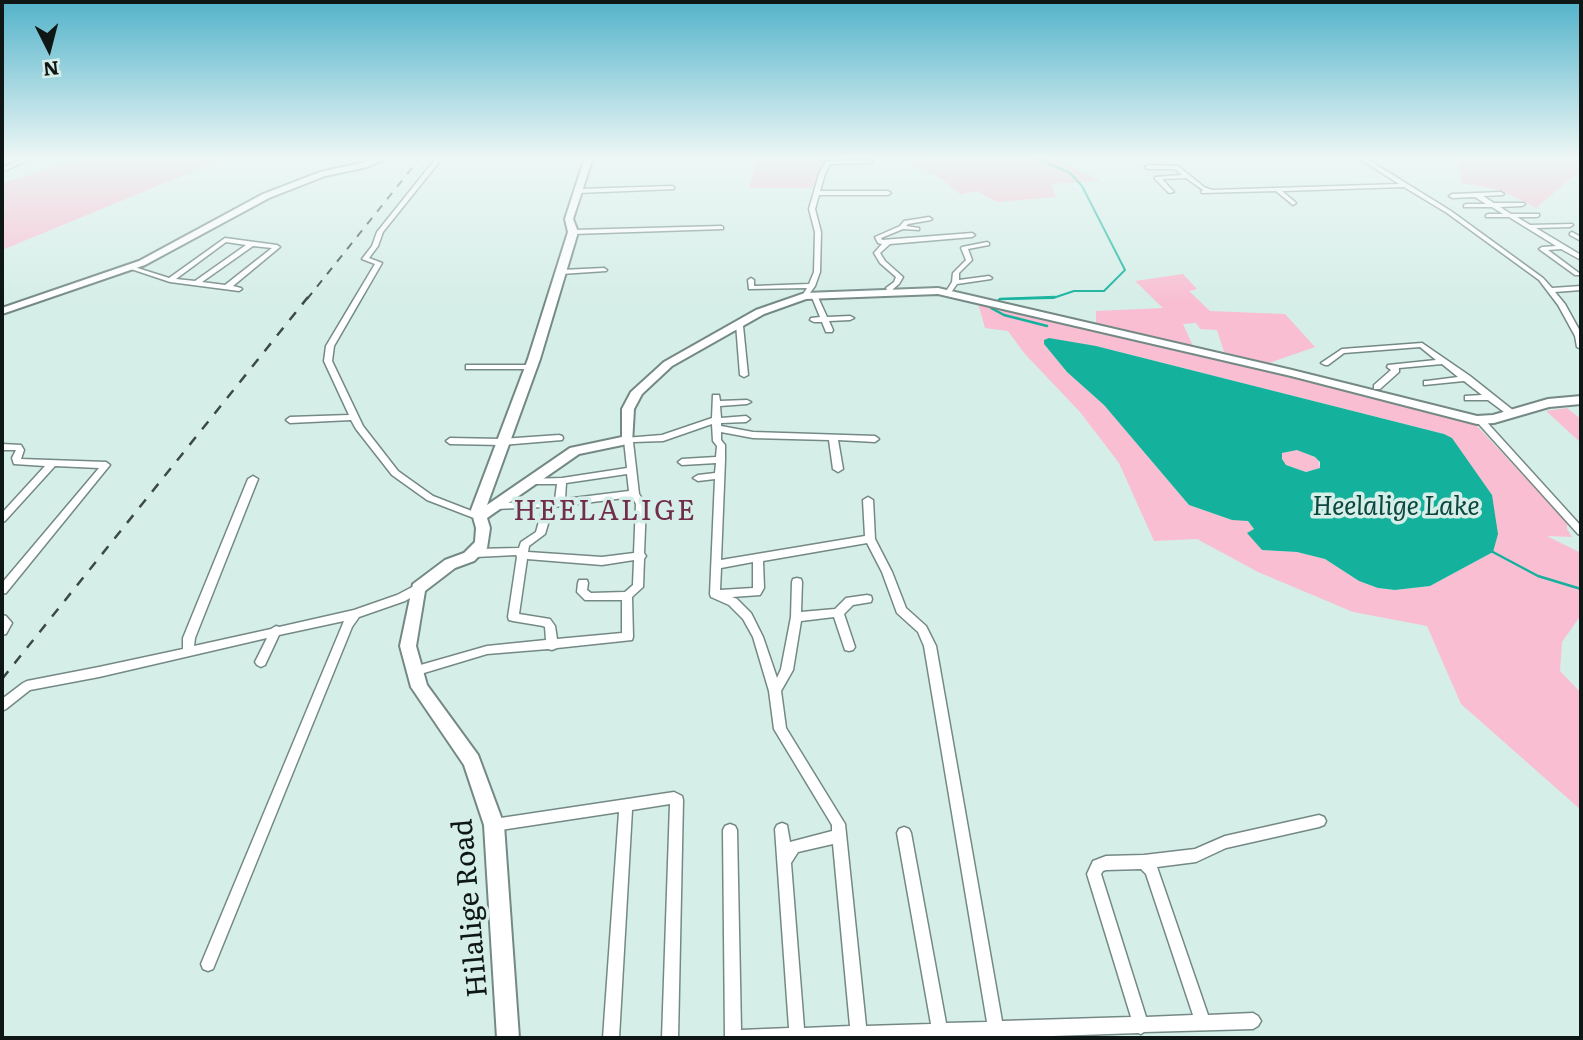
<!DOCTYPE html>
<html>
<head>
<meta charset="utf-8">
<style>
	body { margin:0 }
	#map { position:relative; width:1583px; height:1040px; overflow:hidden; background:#d6eee8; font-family:Literata,serif }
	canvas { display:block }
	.frame { position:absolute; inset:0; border:4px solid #0e1715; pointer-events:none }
	.north { position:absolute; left:14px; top:14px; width:70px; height:70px; -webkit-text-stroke:5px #d6eee8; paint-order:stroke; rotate:174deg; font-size:19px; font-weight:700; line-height:28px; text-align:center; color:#0e1715 }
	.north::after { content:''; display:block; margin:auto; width:24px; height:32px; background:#0e1715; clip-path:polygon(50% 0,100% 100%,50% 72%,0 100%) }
</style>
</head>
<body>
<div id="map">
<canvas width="1583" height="1040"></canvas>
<div class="frame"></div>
<div class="north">N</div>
</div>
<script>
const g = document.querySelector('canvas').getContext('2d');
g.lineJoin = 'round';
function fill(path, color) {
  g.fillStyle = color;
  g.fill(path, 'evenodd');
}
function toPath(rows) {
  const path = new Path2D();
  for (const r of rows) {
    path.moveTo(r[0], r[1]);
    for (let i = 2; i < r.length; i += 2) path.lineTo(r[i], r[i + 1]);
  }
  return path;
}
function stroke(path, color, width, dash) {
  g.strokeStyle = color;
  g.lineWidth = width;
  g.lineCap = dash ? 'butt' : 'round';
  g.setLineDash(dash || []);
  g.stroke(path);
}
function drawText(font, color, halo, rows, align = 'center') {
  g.font = font + ' Literata,serif';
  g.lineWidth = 7;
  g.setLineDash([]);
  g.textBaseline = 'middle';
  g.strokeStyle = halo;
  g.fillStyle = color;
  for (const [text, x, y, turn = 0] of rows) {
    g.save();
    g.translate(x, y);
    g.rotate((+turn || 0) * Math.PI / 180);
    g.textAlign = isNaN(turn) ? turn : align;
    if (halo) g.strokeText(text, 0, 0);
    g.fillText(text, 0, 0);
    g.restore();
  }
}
const green = toPath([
	[85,157,228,157,2,250,2,183],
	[757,157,825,159,812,188,749,188],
	[923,157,1050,157,1101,181,1051,184,1056,197,997,202,977,191,961,195,940,178,911,164,926,161],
	[1462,157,1581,157,1581,170,1536,208,1503,191,1462,183,1458,166],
	[1183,274,1197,289,1189,291,1210,311,1285,314,1315,347,1269,363,1224,352,1217,330,1200,329,1196,323,1183,324,1193,346,1096,323,1096,311,1163,308,1135,281],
	[978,303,1285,376,1476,425,1567,522,1567,529,1572,537,1547,536,1581,553,1581,615,1562,642,1560,671,1581,693,1581,810,1461,704,1427,626,1353,612,1258,572,1197,539,1154,541,1119,463,1080,412,1024,353,1008,331,985,328],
	[1044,344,1096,346,1444,434,1493,552,1430,586,1395,590,1378,588,1359,581,1325,559,1297,552,1262,550,1250,533,1254,530,1251,523,1245,519,1232,520,1189,505,1104,405,1067,372],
	[1567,408,1581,419,1581,443,1546,411],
	[1297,449,1318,459,1320,468,1306,472,1286,465,1282,459,1282,453]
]);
const water = toPath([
	[1049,338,1096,346,1444,434,1452,438,1492,495,1498,534,1493,552,1430,586,1395,590,1378,588,1359,581,1325,559,1297,552,1262,550,1247,533,1254,529,1248,521,1232,520,1189,505,1104,405,1067,372,1044,344,1044,340],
	[1297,450,1315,457,1320,462,1320,468,1306,472,1286,465,1282,459,1282,453]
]);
const streamFar1 = toPath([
	[1001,299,1053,298,1074,291,1104,291,1125,270,1082,186,1070,173,1035,157]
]);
const stream = toPath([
	[1047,326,1004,315,991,308,1000,299,1055,297],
	[1491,551,1538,576,1581,589]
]);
const street = toPath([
	[27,157,35,157,2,172,2,168,27,157],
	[437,157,443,157,383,232,378,246,369,258,382,263,334,346,332,361,363,426,398,471,433,496,482,515,484,517,482,519,479,520,427,500,392,475,356,429,351,420,290,423,286,420,290,417,349,415,324,361,326,346,375,264,362,259,372,246,377,232,437,157],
	[1357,157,1364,157,1451,211,1543,278,1552,288,1581,286,1581,290,1555,292,1565,304,1581,333,1581,349,1577,347,1575,336,1558,305,1539,280,1447,213,1404,187,1282,191,1295,202,1296,203,1293,205,1276,191,1202,193,1201,192,1203,190,1186,178,1162,179,1174,192,1169,193,1155,179,1155,177,1182,175,1175,169,1148,169,1145,167,1148,165,1178,166,1204,187,1212,190,1399,184,1357,157],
	[870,160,873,162,872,163,830,164,825,174,820,191,888,191,891,193,888,195,819,195,815,209,821,232,820,272,815,286,807,297,802,296,807,288,749,289,748,280,751,278,754,280,754,286,809,284,814,272,815,232,809,209,819,174,826,161,870,160],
	[672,186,674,187,674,189,578,193,575,191,578,189,672,186],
	[1501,192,1504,194,1503,195,1483,196,1494,203,1524,203,1525,204,1522,206,1500,207,1511,214,1539,214,1539,216,1537,217,1517,217,1530,225,1572,224,1573,225,1570,227,1536,228,1581,255,1581,260,1561,249,1548,250,1579,273,1579,275,1575,275,1539,249,1542,247,1556,246,1509,217,1486,217,1486,215,1488,214,1503,214,1492,207,1464,207,1464,205,1466,204,1486,204,1475,197,1452,198,1449,196,1452,194,1501,192],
	[929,217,932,219,931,220,908,224,906,226,919,228,919,230,903,229,881,238,882,240,972,233,975,235,972,237,890,244,880,253,885,261,903,277,899,284,893,289,892,292,888,292,886,288,894,282,896,277,880,263,874,253,882,244,878,243,875,237,900,226,904,221,929,217],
	[721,226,723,227,723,229,573,234,570,232,573,230,721,226],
	[1572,232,1581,237,1581,241,1570,235,1570,233,1572,232],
	[225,238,277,245,280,247,233,286,241,288,242,289,239,291,170,282,125,267,128,265,169,278,225,238],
	[226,242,246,245,195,281,176,279,226,242],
	[253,246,272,248,225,285,202,282,253,246],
	[987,242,989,243,989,245,968,249,972,260,959,273,959,280,989,276,992,278,991,279,957,284,950,294,946,294,945,293,952,282,953,273,966,260,961,248,962,247,987,242],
	[604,268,607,270,606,271,561,274,558,272,561,270,604,268],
	[814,293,817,295,827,317,850,316,854,318,850,320,829,321,833,330,832,332,826,332,822,322,814,322,810,320,811,318,820,317,811,295,814,293],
	[736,324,742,324,743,326,748,375,744,377,740,375,736,324],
	[1422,343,1470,376,1514,411,1515,413,1514,415,1508,415,1488,400,1465,400,1465,396,1482,395,1464,381,1424,385,1424,381,1427,381,1458,377,1442,364,1399,368,1399,372,1380,389,1374,389,1374,385,1391,370,1387,367,1388,365,1436,360,1420,347,1344,353,1328,365,1325,365,1321,363,1342,349,1422,343],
	[466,365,531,365,535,367,531,369,466,369,466,365],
	[713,395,719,395,720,401,747,400,751,402,747,404,720,406,721,418,746,416,750,419,746,422,721,423,721,426,753,432,875,436,879,439,875,442,838,440,843,469,838,472,833,469,829,440,753,438,721,432,721,440,725,445,725,460,721,560,865,536,863,500,868,497,873,500,875,539,892,572,906,608,926,626,936,646,1002,1021,1131,1017,1087,874,1093,861,1106,856,1144,855,1195,849,1225,836,1319,815,1324,817,1326,821,1324,825,1319,827,1226,848,1196,862,1157,867,1208,1015,1253,1013,1258,1016,1261,1021,1258,1026,1253,1029,1144,1032,1141,1034,1138,1033,996,1038,725,1038,723,830,725,826,730,824,735,826,737,830,741,1030,789,1028,775,829,777,825,782,823,787,825,790,842,832,831,832,825,774,729,769,691,753,637,743,619,729,605,711,597,710,594,715,479,698,481,693,478,698,475,715,473,716,463,682,465,678,462,682,459,716,457,717,446,713,441,712,424,663,441,633,442,639,494,646,504,644,553,646,556,644,559,643,587,632,597,633,637,632,640,557,648,552,650,548,649,487,654,414,676,410,674,408,671,410,668,487,646,546,640,545,627,543,626,513,621,509,620,508,617,517,557,516,555,475,557,470,553,475,549,519,548,521,542,536,532,543,507,495,509,490,506,492,504,555,500,557,484,524,484,522,482,527,479,562,478,627,468,624,440,625,438,662,435,712,418,713,395],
	[627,474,629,491,565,499,566,483,627,474],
	[632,497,636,504,634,553,602,557,528,552,529,546,545,534,553,507,632,497],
	[867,543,882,572,897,613,918,632,924,646,987,1022,946,1023,911,833,909,829,904,827,899,829,897,833,931,1024,866,1026,845,824,786,728,781,691,793,670,801,621,834,617,845,650,849,651,853,650,855,647,844,614,853,605,871,602,872,599,871,596,867,595,846,598,835,609,801,612,802,582,801,579,797,578,793,579,792,582,791,617,781,669,777,678,763,637,751,613,737,599,732,597,760,595,764,588,763,561,867,543],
	[527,559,602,565,634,560,633,585,625,592,591,593,587,590,588,583,587,580,579,580,578,583,577,592,585,600,622,600,622,633,557,639,555,626,550,619,519,614,527,559],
	[753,562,753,588,720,590,721,568,753,562],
	[833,844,850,1026,804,1028,791,863,798,852,833,844],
	[1141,869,1146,874,1193,1015,1146,1017,1101,874,1103,871,1106,870,1141,869],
	[1480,417,1483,418,1581,526,1581,535,1578,534,1477,422,1476,420,1480,417],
	[559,435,562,436,563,438,562,440,502,445,450,444,446,441,450,438,502,439,559,435],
	[2,444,21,445,24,450,21,459,106,462,110,465,6,593,2,594,2,583,99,468,55,466,5,521,2,522,2,513,45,466,14,464,12,458,16,450,2,450,2,444],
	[253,476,258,479,195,638,194,646,271,629,276,626,279,627,354,610,397,595,418,584,422,585,423,588,422,591,405,601,359,617,352,627,213,969,208,971,203,969,201,964,344,621,279,635,265,665,261,667,257,665,255,662,267,638,99,677,30,690,6,709,2,711,2,699,23,683,27,681,99,667,183,649,183,638,248,479,253,476],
	[2,615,6,616,12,623,6,634,2,635,2,615],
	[674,792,682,796,683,800,678,1038,662,1038,670,804,632,810,619,1038,603,1038,619,812,494,831,489,829,487,825,489,821,494,819,674,792]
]);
const secondary = toPath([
	[378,157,389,157,367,167,325,176,269,198,145,265,2,314,2,308,139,261,263,194,320,172,362,163,378,157],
	[585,157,593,157,573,219,578,232,540,359,487,505,570,448,622,437,622,409,631,392,664,362,756,310,805,293,938,288,1292,370,1477,416,1493,415,1548,399,1581,396,1581,404,1549,407,1494,423,1477,424,1291,376,938,294,806,299,764,314,672,366,642,394,634,409,632,443,579,454,487,518,490,528,487,548,474,561,455,568,425,591,416,646,427,685,478,755,504,825,519,1038,497,1038,484,825,464,765,411,687,400,646,413,584,445,560,464,553,475,542,476,528,471,510,528,359,568,232,565,219,585,157]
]);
const railFar1 = toPath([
	[307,299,421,157]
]);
const rail = toPath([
	[2,679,308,297]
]);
const waterNames = [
	["Heelalige Lake",1396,507]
];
const quarterNames = [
	["HEELALIGE",605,512]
];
const nearStreetnames = [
	["Hilalige Road",471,908,-95]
];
fill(green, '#f9bed2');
fill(water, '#14b29d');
stroke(streamFar1, '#14b29d', 2);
stroke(stream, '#14b29d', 2.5);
stroke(street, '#748985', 3);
stroke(secondary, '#748985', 4);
fill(street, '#fff');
fill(secondary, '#fff');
stroke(railFar1, '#3c4946', 2, [8, 8]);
stroke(rail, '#3c4946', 2.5, [10, 10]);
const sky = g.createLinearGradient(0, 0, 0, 303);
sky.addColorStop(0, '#53b3ca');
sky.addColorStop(0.52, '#edf7f5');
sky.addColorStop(1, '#edf7f500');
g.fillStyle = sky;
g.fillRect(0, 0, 1583, 303);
drawText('italic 26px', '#0b473f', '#d6eee8', waterNames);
g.letterSpacing = '2px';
drawText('28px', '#712e4a', '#d6eee8', quarterNames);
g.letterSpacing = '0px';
drawText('28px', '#0e1715', '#d6eee8', nearStreetnames);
</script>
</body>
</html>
